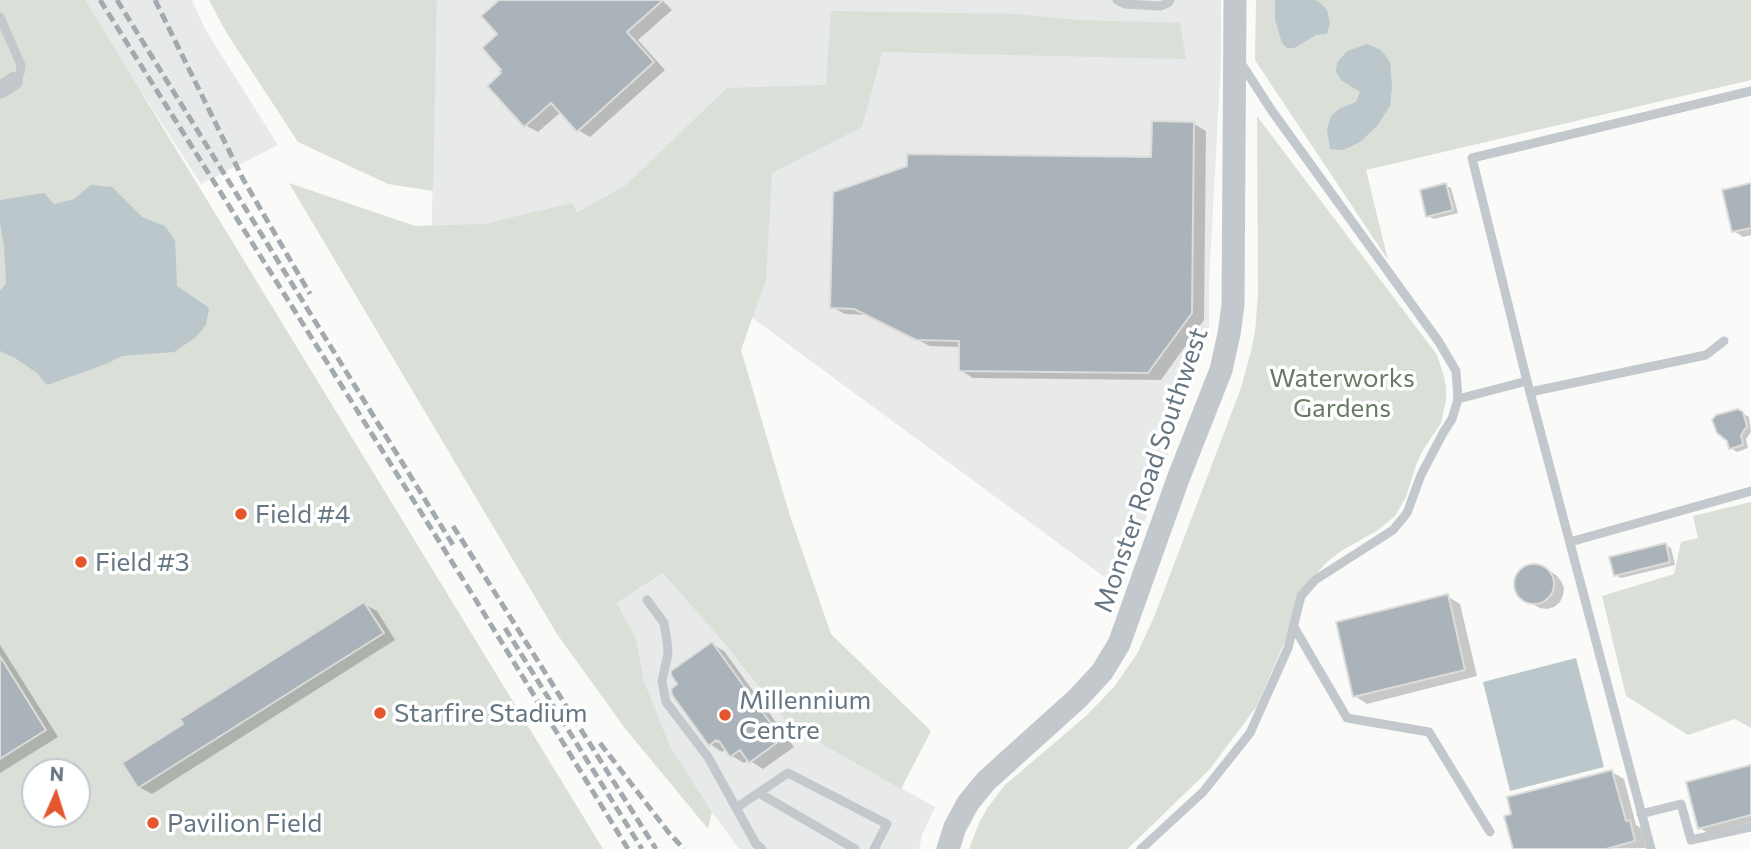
<!DOCTYPE html>
<html>
<head>
<meta charset="utf-8">
<style>
	body { margin:0 }
	#map { position:relative; width:1751px; height:849px; overflow:hidden; background:#fafaf8; font-family:Commissioner,sans-serif }
	canvas { display:block }
	.north { position:absolute; left:21px; top:758px; width:70px; height:70px; box-sizing:border-box; background:#fff; border:2px solid #c1c8cd; border-radius:50%; rotate:3deg; font-size:19px; font-weight:700; line-height:28px; text-align:center; color:#657683 }
	.north::after { content:''; display:block; margin:auto; width:24px; height:32px; background:#e4572e; clip-path:polygon(50% 0,100% 100%,50% 72%,0 100%) }
</style>
</head>
<body>
<div id="map">
<canvas width="1751" height="849"></canvas>
<div class="north">N</div>
</div>
<script>
const g = document.querySelector('canvas').getContext('2d');
g.lineJoin = 'round';
function fill(path, color) {
  g.fillStyle = color;
  g.fill(path, 'evenodd');
}
function toPath(rows) {
  const path = new Path2D();
  for (const r of rows) {
    if (r.length === 3) {
      path.moveTo(r[0] + r[2], r[1]);
      path.arc(r[0], r[1], r[2], 0, 2 * Math.PI);
      continue;
    }
    path.moveTo(r[0], r[1]);
    for (let i = 2; i < r.length; i += 2) path.lineTo(r[i], r[i + 1]);
  }
  return path;
}
function stroke(path, color, width, dash) {
  g.strokeStyle = color;
  g.lineWidth = width;
  g.lineCap = dash ? 'butt' : 'round';
  g.setLineDash(dash || []);
  g.stroke(path);
}
function drawText(font, color, halo, rows, align = 'center') {
  g.font = font + ' Commissioner,sans-serif';
  g.lineWidth = 7;
  g.setLineDash([]);
  g.textBaseline = 'middle';
  g.strokeStyle = halo;
  g.fillStyle = color;
  for (const [text, x, y, turn = 0] of rows) {
    g.save();
    g.translate(x, y);
    g.rotate((+turn || 0) * Math.PI / 180);
    g.textAlign = isNaN(turn) ? turn : align;
    if (halo) g.strokeText(text, 0, 0);
    g.fillText(text, 0, 0);
    g.restore();
  }
}
const built = toPath([
	[82,0,192,0,205,29,278,145,201,184],
	[437,0,1221,0,1221,60,1209,283,1209,332,1122,590,675,261,431,254],
	[664,573,726,645,789,725,935,807,922,835,919,849,739,849,712,812,670,746,644,681,636,639,617,603]
]);
const green = toPath([
	[0,0,85,0,603,849,0,849],
	[35,772,77,772,77,814,35,814],
	[209,0,437,0,433,191,388,184,298,142,226,32],
	[1256,0,1751,0,1751,80,1366,170,1388,260,1255,60],
	[831,11,1014,14,1079,20,1180,23,1186,59,882,52,862,127,772,173,766,280,741,350,790,516,831,634,931,731,901,789,789,725,726,645,663,573,617,603,636,639,644,681,670,746,712,812,708,829,624,727,557,634,289,183,415,226,484,224,572,203,577,213,626,185,727,88,826,85],
	[1257,116,1437,355,1444,377,1446,388,1446,400,1441,423,1423,450,1416,465,1406,497,1395,516,1378,530,1341,551,1328,561,1319,571,1311,581,1257,706,1209,770,1143,834,1127,849,969,849,980,821,988,807,1005,785,1086,716,1114,687,1137,654,1154,617,1241,388,1251,351,1255,332,1258,295],
	[1751,502,1751,728,1735,719,1688,735,1626,696,1602,596,1674,574,1681,542,1698,538,1693,516]
]);
const water = toPath([
	[1275,0,1315,0,1320,3,1327,10,1330,23,1327,34,1316,35,1294,48,1287,48,1282,43,1275,19],
	[1367,44,1381,50,1390,62,1392,87,1390,106,1377,126,1360,142,1343,150,1330,149,1327,130,1331,116,1339,109,1356,102,1360,92,1341,80,1336,72,1337,63,1347,51],
	[91,185,112,187,142,217,165,226,175,240,177,286,209,308,206,325,196,337,174,352,122,356,106,364,47,385,37,373,15,358,0,351,0,291,6,283,4,246,0,223,0,200,44,193,54,204,74,199],
	[1576,658,1604,767,1510,791,1483,682]
]);
const shadow = toPath([
	[502,0,662,0,672,10,638,40,665,70,590,137,578,130,561,112,538,132,525,125,504,74,500,35],
	[1194,124,1206,131,1204,320,1161,380,973,378,960,370,961,347,930,346,868,315,845,314,832,307,1152,159],
	[1445,185,1451,188,1458,213,1434,219,1428,216],
	[1751,185,1751,235,1743,237,1734,231],
	[1738,411,1749,417,1751,432,1746,439,1748,448,1737,452,1731,448,1729,440],
	[1666,545,1671,548,1675,565,1621,578,1615,575],
	[1532,565,1539,566,1546,569,1556,575,1561,581,1564,588,1563,595,1560,602,1554,607,1547,609,1540,608,1522,599,1518,593,1515,586,1516,579,1519,572,1525,567],
	[1447,596,1460,604,1477,676,1367,704,1355,696],
	[364,604,377,611,395,640,152,794,139,787],
	[712,644,724,651,794,747,763,769,749,760,744,763,732,756,726,749,722,752,710,744],
	[0,645,58,737,0,773],
	[1751,767,1751,822,1709,833,1699,828],
	[1612,772,1624,779,1636,825,1641,828,1646,848,1516,849]
]);
const building = toPath([
	[499,0,663,0,627,32,654,62,577,132,551,103,524,127,487,86,501,73,499,71,501,70,482,48,497,34,481,16,499,0],
	[1152,121,1194,122,1192,313,1148,373,959,371,959,341,916,340,854,309,830,308,833,192,907,166,907,154,1151,157,1152,121],
	[1446,183,1453,210,1426,217,1420,190,1446,183],
	[1751,183,1751,228,1732,232,1722,190,1751,183],
	[1738,409,1743,412,1747,426,1741,435,1743,445,1729,449,1727,441,1717,433,1712,420,1716,415,1738,409],
	[1666,543,1670,562,1614,576,1609,557,1666,543],
	[1534,584,20],
	[1448,594,1465,670,1353,697,1336,622,1448,594],
	[364,602,384,633,138,788,122,763,183,724,180,719,364,602],
	[712,642,782,739,749,763,740,750,730,757,719,741,717,742,716,740,709,746,672,695,671,689,677,684,671,675,671,671,712,642],
	[0,656,46,730,0,759,0,656],
	[1751,765,1751,815,1698,829,1686,782,1751,765],
	[1612,770,1626,821,1630,820,1635,841,1606,849,1513,849,1504,816,1511,814,1507,797,1612,770]
]);
const service = toPath([
	[1117,0,1125,4,1160,6,1168,3,1170,0],
	[0,17,21,65,20,73,14,81],
	[1530,392,1706,355,1724,341],
	[1458,399,1527,381],
	[1570,542,1751,491],
	[647,600,664,623,667,641,668,654,662,681,666,702,708,757,756,844,762,849],
	[1294,627,1347,718,1429,732,1490,832],
	[759,793,855,849],
	[736,808,788,773,887,824,874,849],
	[1641,814,1681,804,1691,840,1751,827],
	[1141,849,1203,792,1250,733,1288,648,1301,596,1315,580,1393,530,1407,513,1421,475,1443,433,1452,419,1458,399,1456,371,1439,342,1272,111,1241,63],
	[1651,849,1527,381,1472,158,1751,91]
]);
const minor = toPath([
	[0,90,14,81]
]);
const tertiary = toPath([
	[948,849,955,827,968,803,986,781,1078,698,1102,672,1119,644,1178,479,1221,370,1229,334,1233,305,1235,0]
]);
const rail = toPath([
	[100,0,474,597,628,849],
	[117,0,453,545],
	[155,0,243,179,310,294],
	[453,526,656,849],
	[505,628,642,849],
	[600,743,669,833,684,849]
]);
const markers = [
	[241,514,7,"#e4572e"],
	[81,562,7,"#e4572e"],
	[380,713,7,"#e4572e"],
	[725,715,7,"#e4572e"],
	[153,823,7,"#e4572e"]
];
const parkNames = [
	["Waterworks",1342,378],
	["Gardens",1342,408]
];
const streetNames = [
	["Monster Road Southwest",1151,470,-71]
];
const poiNames = [
	["Field #4",255,514],
	["Field #3",95,562],
	["Millennium",739,700],
	["Centre",739,730],
	["Starfire Stadium",394,713],
	["Pavilion Field",167,823]
];
fill(built, '#e8e9e9');
fill(green, '#dadfd7');
fill(water, '#bbc7cb');
fill(shadow, '#0003');
fill(building, '#aab3b9');
stroke(building, '#dcdcda', 2);
stroke(service, '#c3c8cc', 9);
stroke(minor, '#c3c8cc', 18);
stroke(tertiary, '#c3c8cc', 23);
stroke(rail, '#a2aab0', 5, [10, 5]);
for (const [x, y, r, color] of markers) {
  const dot = new Path2D();
  dot.arc(x, y, r, 0, 2 * Math.PI);
  g.fillStyle = color;
  g.fill(dot);
  stroke(dot, '#fff', 2.5);
}
drawText('26px', '#687a64', '#fff', parkNames);
drawText('26px', '#657683', '#fff', streetNames);
drawText('26px', '#657683', '#fff', poiNames, 'left');
</script>
</body>
</html>
